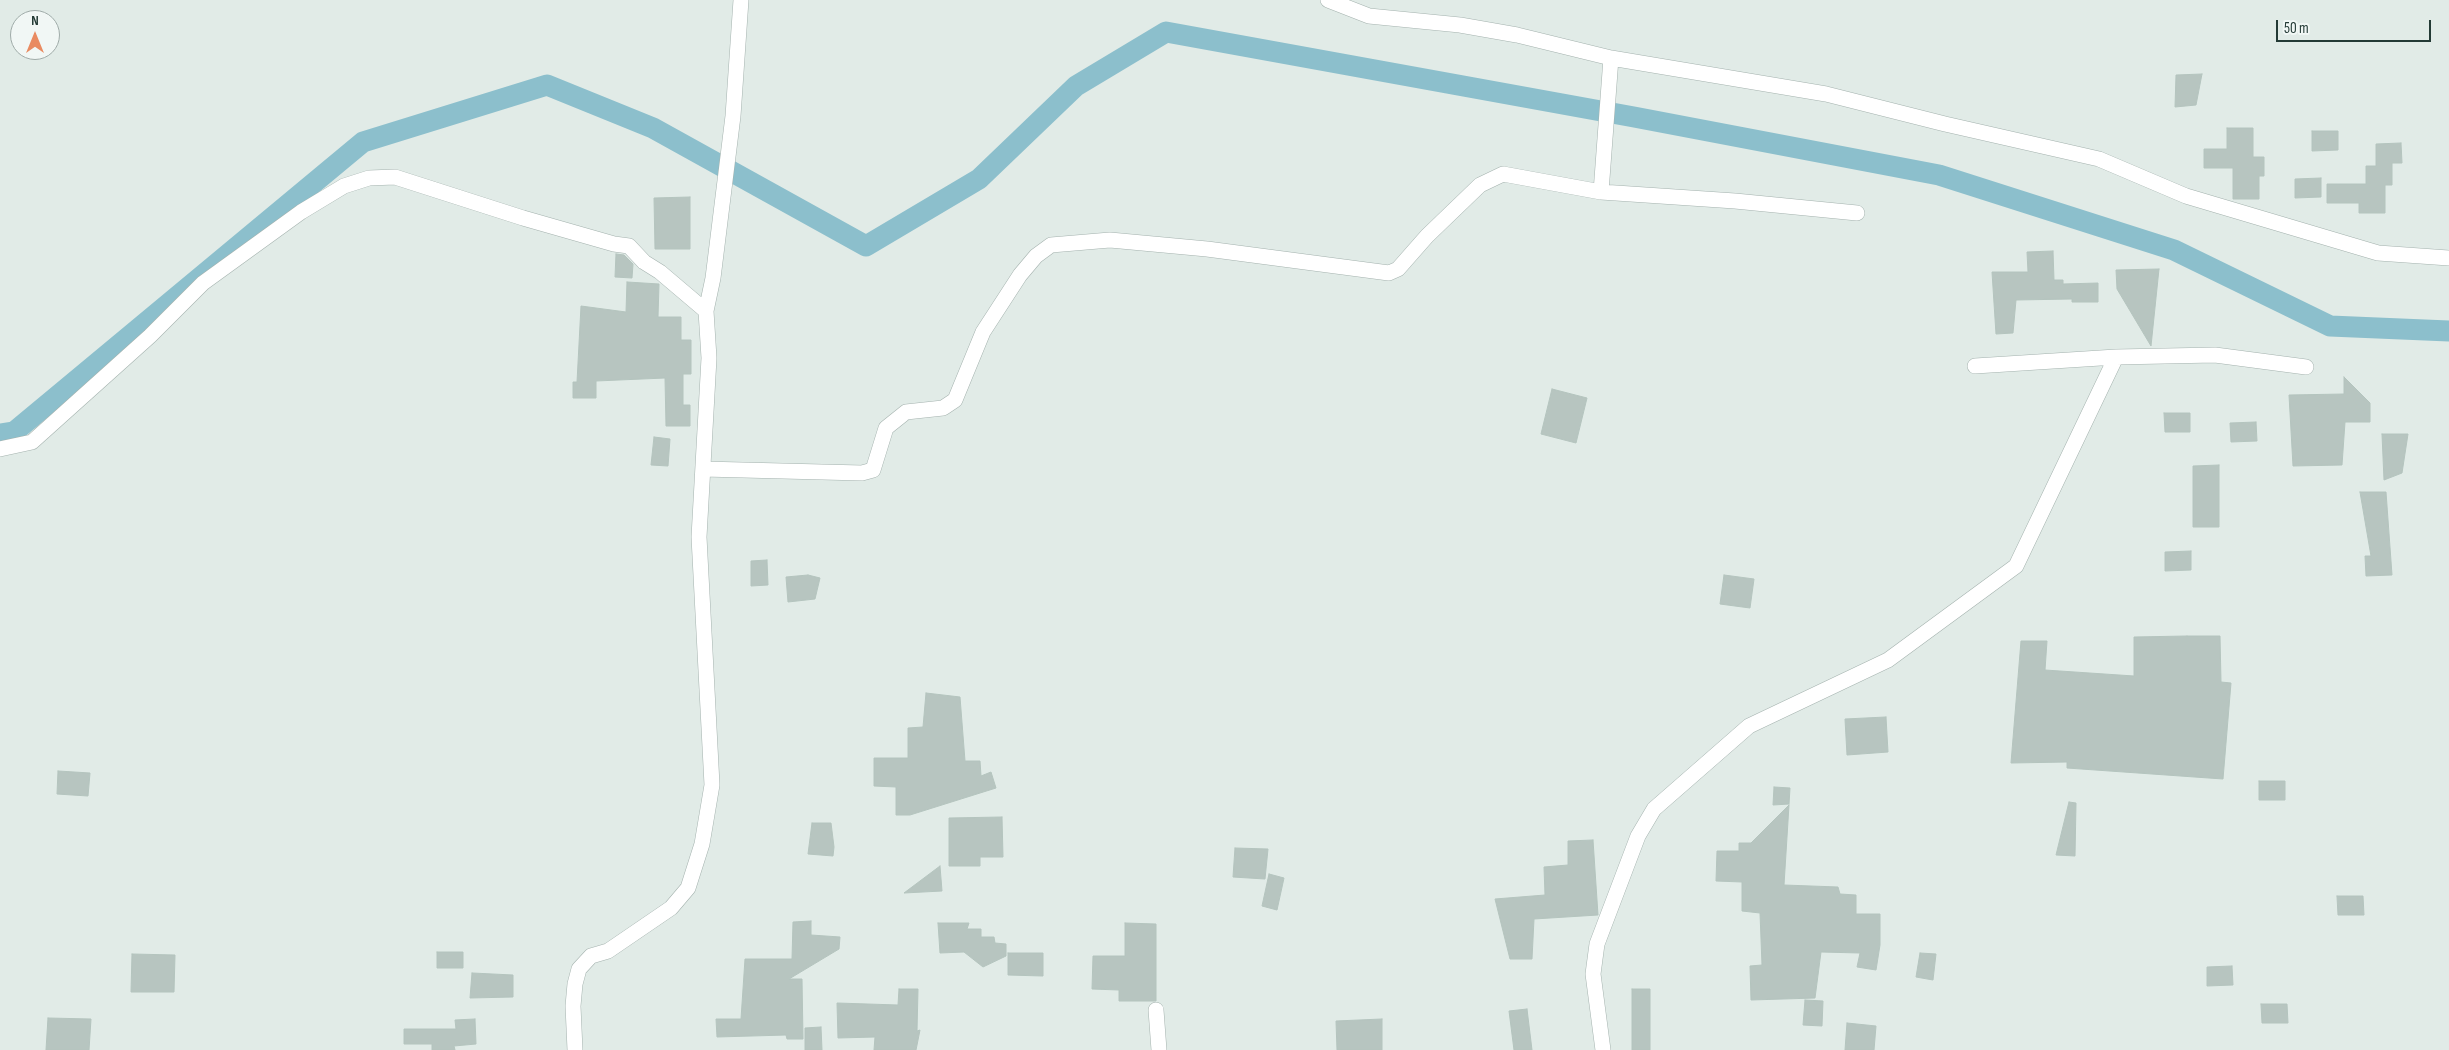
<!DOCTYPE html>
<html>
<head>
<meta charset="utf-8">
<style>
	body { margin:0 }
	#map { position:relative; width:2449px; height:1050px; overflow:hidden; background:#e1ebe7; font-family:"Sofia Sans Condensed",sans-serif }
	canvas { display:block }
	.north { position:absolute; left:10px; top:10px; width:50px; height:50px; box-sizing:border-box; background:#f1f7f5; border:1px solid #9faba8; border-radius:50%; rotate:0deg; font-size:14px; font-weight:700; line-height:20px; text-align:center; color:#233a35 }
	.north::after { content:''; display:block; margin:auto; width:18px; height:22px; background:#e98b61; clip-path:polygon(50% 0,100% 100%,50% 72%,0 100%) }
	.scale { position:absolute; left:2276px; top:20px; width:155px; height:22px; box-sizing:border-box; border:2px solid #233a35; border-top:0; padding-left:6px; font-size:15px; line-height:18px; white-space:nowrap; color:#233a35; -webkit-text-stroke:4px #f1f7f5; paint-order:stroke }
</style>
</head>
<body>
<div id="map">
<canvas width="2449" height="1050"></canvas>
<div class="north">N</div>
<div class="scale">50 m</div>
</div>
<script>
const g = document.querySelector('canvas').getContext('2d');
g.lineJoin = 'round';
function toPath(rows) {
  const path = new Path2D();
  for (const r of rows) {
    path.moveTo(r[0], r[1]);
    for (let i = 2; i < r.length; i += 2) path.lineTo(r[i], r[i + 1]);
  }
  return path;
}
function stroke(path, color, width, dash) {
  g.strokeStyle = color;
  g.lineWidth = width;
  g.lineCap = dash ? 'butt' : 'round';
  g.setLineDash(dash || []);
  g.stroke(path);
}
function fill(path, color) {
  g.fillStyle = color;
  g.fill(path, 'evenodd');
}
const canal = toPath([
	[0,434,14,432,363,142,547,85,653,128,866,246,979,179,1076,86,1166,32,1634,117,1939,175,2174,250,2330,326,2449,331]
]);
const building = toPath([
	[2202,74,2196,105,2175,107,2176,75,2202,74],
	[2227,128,2253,128,2253,157,2264,157,2264,176,2259,176,2259,199,2233,199,2233,168,2204,168,2204,149,2227,149,2227,128],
	[2312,131,2338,131,2338,150,2312,151,2312,131],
	[2401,143,2402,163,2392,163,2392,185,2385,185,2385,213,2359,213,2359,203,2327,203,2327,184,2366,184,2366,166,2376,166,2376,144,2401,143],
	[2321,178,2321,197,2295,198,2295,179,2321,178],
	[690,197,690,249,655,249,654,198,690,197],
	[2053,251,2054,280,2063,280,2063,284,2098,283,2098,302,2072,302,2072,299,2016,300,2013,333,1996,334,1992,272,2028,272,2027,252,2053,251],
	[616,254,624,255,633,264,632,278,615,277,616,254],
	[2159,269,2151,346,2117,289,2116,270,2159,269],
	[627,282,659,284,658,317,681,317,681,340,691,340,691,374,683,374,683,405,690,405,690,426,666,426,665,378,596,381,596,398,573,398,573,382,577,382,581,306,626,312,627,282],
	[2344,377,2370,403,2370,422,2345,422,2342,465,2293,466,2289,395,2344,394,2344,377],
	[1552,389,1587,398,1576,443,1541,434,1552,389],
	[2164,413,2190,413,2190,432,2165,432,2164,413],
	[2256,422,2257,441,2231,442,2230,423,2256,422],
	[2382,434,2408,434,2402,473,2384,480,2382,434],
	[654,437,670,439,668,466,651,465,654,437],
	[2219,465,2219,527,2193,527,2193,466,2219,465],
	[2360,492,2386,492,2392,575,2366,576,2365,556,2371,556,2360,492],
	[2191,551,2191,570,2165,571,2165,552,2191,551],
	[767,560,768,585,751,586,751,561,767,560],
	[808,575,820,578,815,599,788,602,786,577,808,575],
	[1724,575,1754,579,1750,608,1720,604,1724,575],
	[2187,636,2220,636,2221,682,2231,683,2223,779,2067,768,2067,762,2011,763,2021,641,2047,641,2045,670,2134,676,2134,637,2187,636],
	[926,693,960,697,965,761,980,761,981,776,991,772,996,788,910,815,896,815,896,787,874,786,874,758,908,758,908,728,923,727,926,693],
	[1886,717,1888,752,1847,755,1845,719,1886,717],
	[58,771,90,773,88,796,57,794,58,771],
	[2259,781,2285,781,2285,800,2259,800,2259,781],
	[1774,787,1790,788,1789,804,1773,805,1774,787],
	[2069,802,2076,803,2075,856,2056,855,2069,802],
	[1789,805,1784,885,1838,887,1840,894,1856,895,1856,914,1880,914,1880,945,1876,970,1857,967,1860,953,1821,952,1815,998,1751,1000,1750,966,1762,965,1760,913,1742,911,1742,882,1716,881,1717,851,1739,851,1739,843,1751,843,1789,805],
	[1002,817,1003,857,980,857,980,866,949,866,949,818,1002,817],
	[812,823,831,823,834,847,833,856,808,854,812,823],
	[1593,840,1598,915,1534,919,1532,959,1510,959,1495,899,1545,895,1544,867,1568,865,1568,841,1593,840],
	[1235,848,1268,849,1265,879,1233,877,1235,848],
	[940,866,942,891,904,893,940,866],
	[1269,874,1284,878,1277,910,1262,906,1269,874],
	[2337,896,2363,896,2364,915,2338,915,2337,896],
	[811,921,811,935,840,937,839,949,789,979,802,979,803,1039,787,1039,786,1035,717,1037,716,1019,741,1019,745,959,792,959,793,922,811,921],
	[938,923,969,923,967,929,981,929,981,937,994,937,995,943,1006,944,1006,956,983,967,964,952,940,953,938,923],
	[1125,923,1156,924,1156,1001,1119,1001,1119,990,1092,989,1093,956,1125,956,1125,923],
	[437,952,463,952,463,968,437,968,437,952],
	[1008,953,1043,953,1043,976,1008,975,1008,953],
	[1920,953,1936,954,1933,980,1916,977,1920,953],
	[132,954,175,955,174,992,131,992,132,954],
	[2232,966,2233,985,2207,986,2207,967,2232,966],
	[472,973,513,975,513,997,470,998,472,973],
	[899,989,918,989,917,1031,920,1030,916,1050,874,1050,875,1037,838,1038,837,1003,898,1005,899,989],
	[1632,989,1650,989,1650,1050,1632,1050,1632,989],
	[1805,1000,1823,1001,1822,1026,1803,1025,1805,1000],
	[2261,1004,2287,1004,2288,1023,2262,1023,2261,1004],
	[1527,1009,1532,1050,1514,1050,1509,1011,1527,1009],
	[48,1018,91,1019,89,1050,46,1050,48,1018],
	[475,1019,476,1044,454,1046,455,1050,432,1050,432,1044,404,1044,404,1029,456,1029,455,1020,475,1019],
	[1382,1019,1382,1050,1337,1050,1336,1021,1382,1019],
	[1847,1023,1876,1026,1874,1050,1845,1050,1847,1023],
	[821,1027,822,1050,805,1050,805,1028,821,1027]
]);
const street = toPath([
	[1328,0,1369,16,1460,25,1517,35,1611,58,1826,94,1945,124,2099,159,2186,196,2378,253,2449,258],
	[1601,192,1611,58],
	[1975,366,2116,357,2215,355,2306,367],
	[0,449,32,442,150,336,203,283,301,212,344,186,369,178,395,177,523,218,614,244,629,246,644,262,660,272,706,311],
	[703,469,862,473,873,470,886,428,906,412,943,408,955,400,983,332,1020,275,1036,256,1051,245,1110,240,1207,249,1389,273,1398,269,1427,236,1480,185,1503,174,1601,192,1735,201,1857,213],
	[1156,1010,1159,1050],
	[575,1050,573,1006,575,984,579,969,591,956,608,951,671,908,688,888,702,844,712,785,699,537,709,358,706,311,713,278,733,116,741,0],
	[1603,1050,1593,974,1597,944,1638,836,1654,809,1749,726,1888,660,2016,566,2116,357]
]);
stroke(canal, '#8cbfcc', 21);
fill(building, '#b7c5c0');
stroke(building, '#b4c4be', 1);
stroke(street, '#a4b2ae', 16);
stroke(street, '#fff', 15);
</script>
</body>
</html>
